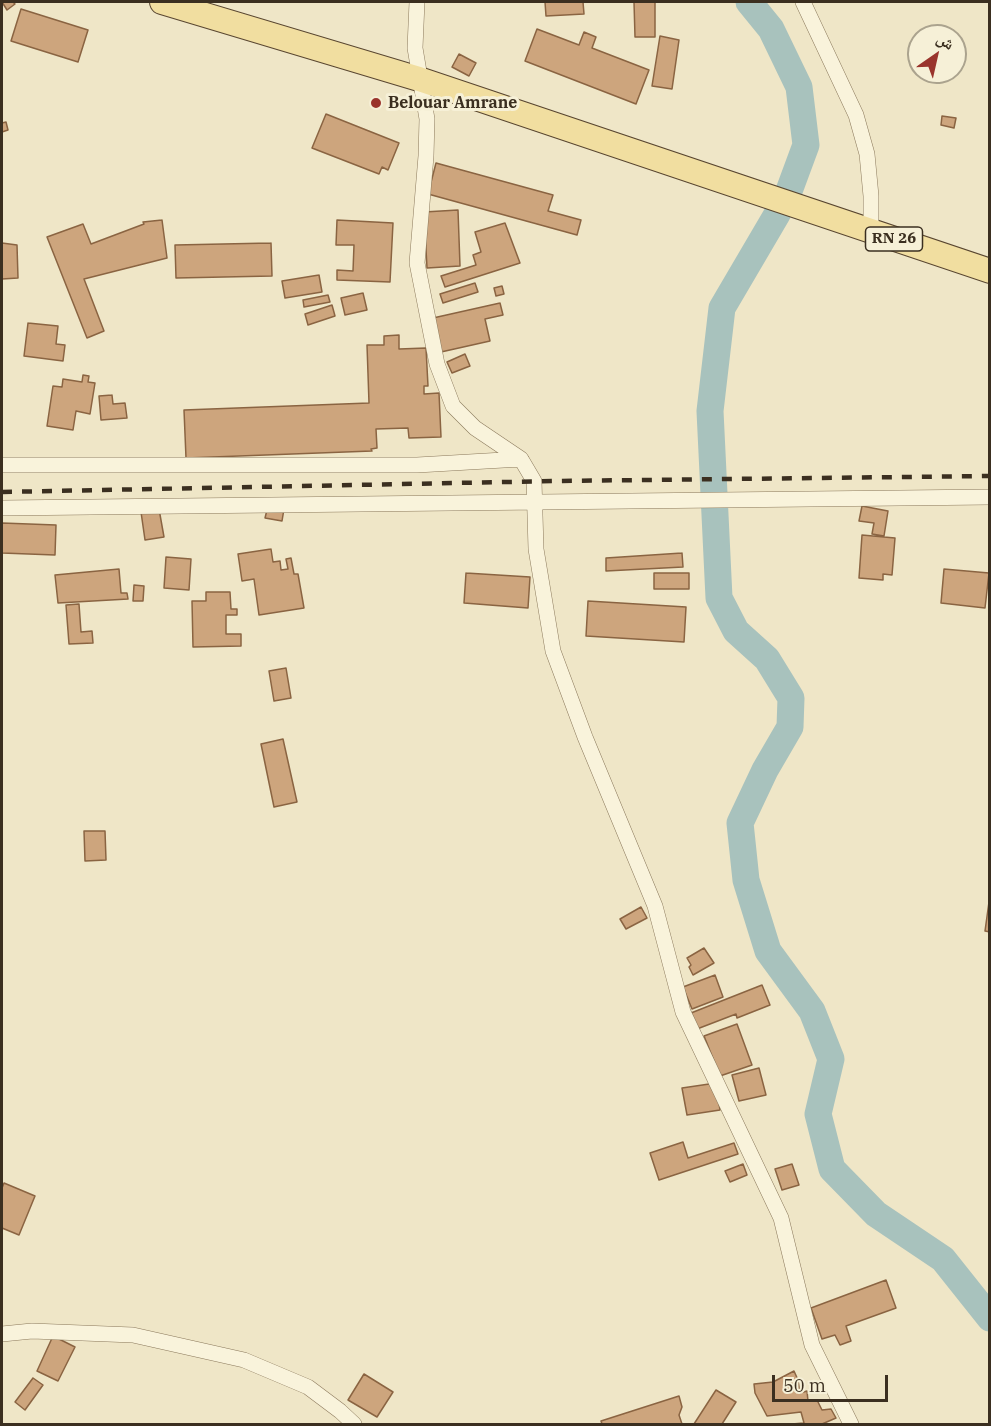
<!DOCTYPE html>
<html>
<head>
<meta charset="utf-8">
<style>
	body { margin:0 }
	#map { position:relative; width:991px; height:1426px; overflow:hidden; background:#efe6c7; font-family:"IBM Plex Serif","Noto Naskh Arabic",serif }
	canvas { display:block }
	.frame { position:absolute; inset:0; border:3px solid #3b2f20; pointer-events:none }
	.north { position:absolute; left:907px; top:24px; width:60px; height:60px; box-sizing:border-box; background:#f6f0d7; border:2px solid #aba38e; border-radius:50%; rotate:34deg; font-size:16px; font-weight:700; line-height:24px; text-align:center; color:#3b2f20 }
	.north::after { content:''; display:block; margin:auto; width:21px; height:27px; background:#9a342c; clip-path:polygon(50% 0,100% 100%,50% 72%,0 100%) }
	.scale { position:absolute; left:772px; top:1375px; width:116px; height:27px; box-sizing:border-box; border:3px solid #3b2f20; border-top:0; padding-left:8px; font-size:18px; line-height:21px; white-space:nowrap; color:#3b2f20; -webkit-text-stroke:4px #f6f0d7; paint-order:stroke }
</style>
</head>
<body>
<div id="map">
<canvas width="991" height="1426"></canvas>
<div class="frame"></div>
<div class="north">ش</div>
<div class="scale">50 m</div>
</div>
<script>
const g = document.querySelector('canvas').getContext('2d');
g.lineJoin = 'round';
function toPath(rows) {
  const path = new Path2D();
  for (const r of rows) {
    path.moveTo(r[0], r[1]);
    for (let i = 2; i < r.length; i += 2) path.lineTo(r[i], r[i + 1]);
  }
  return path;
}
function stroke(path, color, width, dash) {
  g.strokeStyle = color;
  g.lineWidth = width;
  g.lineCap = dash ? 'butt' : 'round';
  g.setLineDash(dash || []);
  g.stroke(path);
}
function fill(path, color) {
  g.fillStyle = color;
  g.fill(path, 'evenodd');
}
function drawText(font, color, halo, rows, align = 'center') {
  g.font = font + ' "IBM Plex Serif",serif';
  g.lineWidth = 6;
  g.setLineDash([]);
  g.textBaseline = 'middle';
  g.strokeStyle = halo;
  g.fillStyle = color;
  for (const [text, x, y, turn = 0] of rows) {
    g.save();
    g.translate(x, y);
    g.rotate((+turn || 0) * Math.PI / 180);
    g.textAlign = isNaN(turn) ? turn : align;
    if (halo) g.strokeText(text, 0, 0);
    g.fillText(text, 0, 0);
    g.restore();
  }
}
const river = toPath([
	[749,2,771,29,799,87,806,145,789,191,776,216,722,308,710,411,719,598,736,631,767,659,791,698,790,727,765,770,740,823,746,880,768,951,812,1011,831,1059,818,1114,832,1169,876,1214,943,1259,990,1318]
]);
const building = toPath([
	[2,2,13,2,15,4,7,10,2,2],
	[545,2,583,2,584,14,546,16,545,2],
	[634,2,655,2,655,37,635,37,634,2],
	[21,9,88,30,78,62,11,41,21,9],
	[537,29,579,45,584,32,596,37,592,48,649,70,636,104,525,61,537,29],
	[660,36,679,40,672,89,652,86,660,36],
	[459,54,476,63,469,76,452,67,459,54],
	[326,114,399,143,388,170,382,167,379,174,312,148,326,114],
	[942,116,956,118,954,128,941,125,942,116],
	[6,122,8,130,2,132,2,123,6,122],
	[436,163,553,195,548,211,581,220,577,235,428,194,436,163],
	[458,210,460,266,427,268,424,212,458,210],
	[162,220,167,258,84,279,104,331,87,338,47,237,83,224,91,244,144,224,143,222,162,220],
	[337,220,393,223,390,282,337,280,337,270,353,271,354,245,336,245,337,220],
	[505,223,520,263,445,287,441,276,476,265,473,255,481,252,475,232,505,223],
	[2,243,17,245,18,278,2,279,2,243],
	[271,243,272,276,176,278,175,245,271,243],
	[319,275,322,292,285,298,282,281,319,275],
	[475,283,478,292,443,303,440,294,475,283],
	[502,286,504,294,496,296,494,288,502,286],
	[363,293,367,310,345,315,341,298,363,293],
	[328,295,330,302,304,307,303,300,328,295],
	[500,303,503,315,485,319,490,341,441,352,433,318,500,303],
	[332,305,335,316,308,325,305,314,332,305],
	[28,323,58,326,56,344,65,345,63,361,24,356,28,323],
	[399,335,399,349,426,348,428,386,424,386,424,394,439,393,441,437,409,438,408,428,376,429,377,448,371,449,372,451,186,458,184,410,369,403,367,345,384,345,384,336,399,335],
	[465,354,470,366,452,373,447,362,465,354],
	[83,375,89,376,88,382,95,383,90,414,76,411,73,430,47,426,53,386,62,387,63,379,82,382,83,375],
	[112,395,113,404,125,403,127,418,101,420,99,396,112,395],
	[268,506,284,509,282,521,265,518,268,506],
	[862,506,888,511,884,536,872,534,874,523,859,521,862,506],
	[159,509,164,537,145,540,141,512,159,509],
	[2,523,56,525,55,555,2,553,2,523],
	[862,535,895,538,892,575,883,574,883,580,859,578,862,535],
	[271,549,273,562,280,561,281,570,288,569,286,559,291,558,294,574,298,574,304,608,259,615,254,579,242,581,238,554,271,549],
	[682,553,683,567,606,571,606,558,682,553],
	[166,557,191,559,189,590,164,588,166,557],
	[119,569,121,593,127,593,128,599,58,603,55,575,119,569],
	[944,569,989,573,985,608,941,603,944,569],
	[466,573,530,577,528,608,464,603,466,573],
	[654,573,689,573,689,589,654,589,654,573],
	[134,585,144,586,143,601,133,601,134,585],
	[206,592,230,592,231,609,237,609,237,615,226,615,226,634,241,634,241,646,193,647,192,601,206,601,206,592],
	[588,601,686,607,684,642,586,636,588,601],
	[79,604,81,632,92,631,93,643,69,644,66,605,79,604],
	[286,668,291,698,274,701,269,671,286,668],
	[283,739,297,802,274,807,261,744,283,739],
	[84,831,105,831,106,860,85,861,84,831],
	[989,902,990,902,990,932,985,931,989,902],
	[641,907,647,918,626,929,620,919,641,907],
	[704,948,714,963,693,975,689,967,691,965,687,958,704,948],
	[715,975,723,997,692,1009,683,987,715,975],
	[762,985,770,1005,737,1018,736,1014,697,1029,691,1013,762,985],
	[737,1024,752,1065,720,1076,704,1036,737,1024],
	[759,1068,766,1095,739,1101,732,1075,759,1068],
	[716,1083,720,1110,687,1115,682,1088,716,1083],
	[683,1142,688,1158,734,1143,738,1154,659,1180,650,1153,683,1142],
	[743,1164,747,1175,730,1182,725,1171,743,1164],
	[792,1164,799,1185,782,1190,775,1169,792,1164],
	[4,1183,35,1196,19,1235,2,1228,2,1188,4,1183],
	[886,1280,896,1308,846,1326,851,1341,840,1345,835,1335,822,1339,811,1308,886,1280],
	[53,1336,75,1347,58,1381,37,1371,53,1336],
	[794,1371,798,1380,800,1393,807,1391,808,1401,817,1400,822,1410,831,1409,836,1418,822,1424,792,1424,804,1423,801,1412,767,1416,755,1393,754,1384,773,1382,794,1371],
	[364,1374,393,1392,377,1417,348,1400,364,1374],
	[33,1378,43,1385,25,1410,15,1402,33,1378],
	[716,1390,736,1402,722,1424,694,1424,716,1390],
	[679,1396,682,1407,679,1415,682,1424,602,1424,601,1421,679,1396]
]);
const minor = toPath([
	[417,2,415,48,427,119,426,156,417,263,437,364,453,406,475,428,521,459,534,481,536,549,553,651,585,737,655,906,683,1012,781,1218,812,1345,851,1424],
	[803,2,856,115,867,154,871,196,871,231],
	[2,465,417,465,521,459],
	[2,508,990,497],
	[2,1334,32,1331,133,1335,244,1360,308,1387,340,1411,354,1424]
]);
const primary = toPath([
	[162,2,419,79,990,271]
]);
const rail = toPath([
	[2,492,556,481,990,476]
]);
const markers = [
	[376,103,6,"#9a342c"]
];
const shields = [
	[894,239,57]
];
const shieldNames = [
	["RN 26",894,239]
];
const poiNames = [
	["Belouar Amrane",388,103]
];
stroke(river, '#a8c2bd', 27);
fill(building, '#cda57d');
stroke(building, '#8a6442', 1.5);
stroke(minor, '#8b795c', 16);
stroke(primary, '#594630', 26);
stroke(minor, '#f9f3db', 15);
stroke(primary, '#f1dea0', 24);
stroke(rail, '#3b2f20', 4.5, [10, 10]);
for (const [x, y, r, color] of markers) {
  const dot = new Path2D();
  dot.arc(x, y, r, 0, 2 * Math.PI);
  g.fillStyle = color;
  g.fill(dot);
  stroke(dot, '#f6f0d7', 2);
}
for (const [x, y, w] of shields) {
  const box = new Path2D();
  box.roundRect(x - w / 2, y - 12, w, 24, 4.5);
  g.fillStyle = '#f6f0d7';
  g.fill(box);
  stroke(box, '#3b2f20', 1.5);
}
drawText('bold 15px', '#3b2f20', null, shieldNames);
drawText('bold 16px', '#3b2f20', '#f6f0d7', poiNames, 'left');
</script>
</body>
</html>
